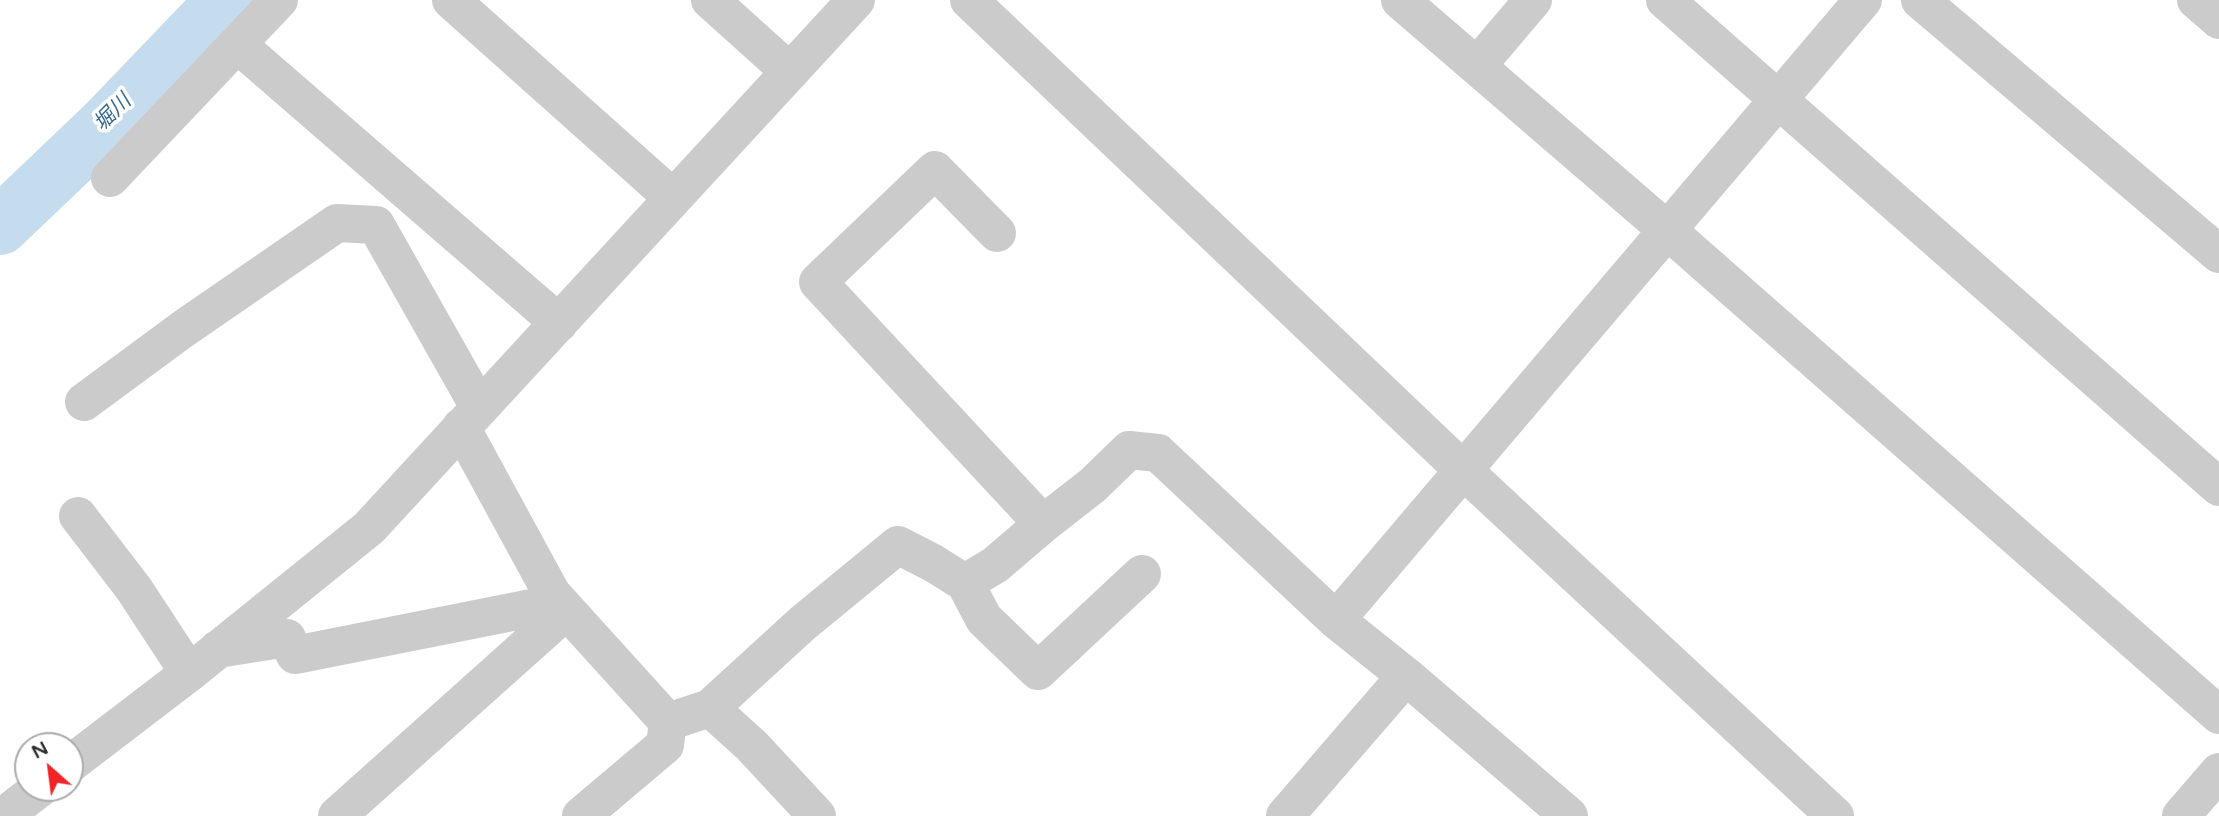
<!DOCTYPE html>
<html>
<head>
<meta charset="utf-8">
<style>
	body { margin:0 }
	#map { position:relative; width:2219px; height:816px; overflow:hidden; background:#fff; font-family:"Varela Round",sans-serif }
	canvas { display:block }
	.north { position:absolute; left:14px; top:732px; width:70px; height:70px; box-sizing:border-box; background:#fff; border:2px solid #ababab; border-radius:50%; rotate:332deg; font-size:19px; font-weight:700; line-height:28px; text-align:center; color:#2e2e2e }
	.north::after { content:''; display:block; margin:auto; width:24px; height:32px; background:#f12428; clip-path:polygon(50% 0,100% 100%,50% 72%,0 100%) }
</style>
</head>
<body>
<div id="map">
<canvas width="2219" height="816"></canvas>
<div class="north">N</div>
</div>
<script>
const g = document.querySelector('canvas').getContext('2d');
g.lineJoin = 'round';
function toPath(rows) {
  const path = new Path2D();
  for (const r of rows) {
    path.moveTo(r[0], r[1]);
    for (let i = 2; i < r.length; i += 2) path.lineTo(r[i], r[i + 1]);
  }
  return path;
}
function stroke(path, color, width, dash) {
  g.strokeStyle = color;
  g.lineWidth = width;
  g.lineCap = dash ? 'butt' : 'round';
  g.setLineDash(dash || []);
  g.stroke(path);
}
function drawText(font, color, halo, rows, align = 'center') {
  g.font = font + ' "Varela Round","Noto Sans JP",sans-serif';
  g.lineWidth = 7;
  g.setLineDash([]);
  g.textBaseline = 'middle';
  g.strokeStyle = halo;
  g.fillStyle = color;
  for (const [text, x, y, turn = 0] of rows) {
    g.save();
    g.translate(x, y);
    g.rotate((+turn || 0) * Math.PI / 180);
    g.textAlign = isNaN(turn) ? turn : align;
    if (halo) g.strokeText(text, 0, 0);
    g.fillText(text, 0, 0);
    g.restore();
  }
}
const river = toPath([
	[0,226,106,125,226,0]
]);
const minor = toPath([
	[451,0,673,198],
	[710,0,790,72],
	[969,0,1463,470,1835,816],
	[1400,0,1667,230,2219,715],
	[1665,0,2219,487],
	[1920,0,2219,254],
	[2196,0,2219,20],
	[237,44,559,323],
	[1477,66,1533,0],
	[110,178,279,0],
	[997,233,935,170,818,282,1043,524],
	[84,402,183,329,337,223,376,225,479,407],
	[461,427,552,594],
	[78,516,134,589,189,673],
	[965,583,984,619,1038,671,1142,574],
	[1336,620,1863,0],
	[218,649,287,638,295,655,537,607,552,594,668,722,710,708,803,623,898,545,933,563,965,583,995,565,1043,524,1093,485,1129,450,1158,453,1336,620,1406,676,1569,816],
	[710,708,752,746,817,816],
	[70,764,189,673,369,528,856,0],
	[4,816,40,788],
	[337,816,566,611],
	[581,816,665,745,668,722],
	[1285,816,1406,676],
	[2181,816,2219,772]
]);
const waterNames = [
	["堀川",113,113,-45]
];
stroke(river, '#c5dcee', 58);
stroke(minor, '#cbcbcb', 38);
drawText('italic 21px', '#366b95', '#fff', waterNames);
</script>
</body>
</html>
